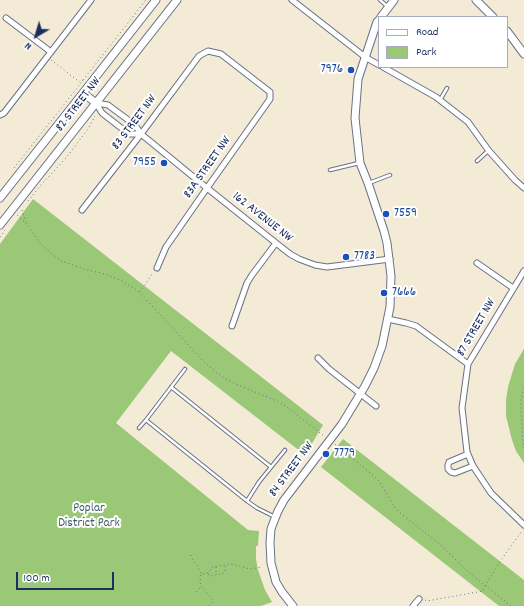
<!DOCTYPE html>
<html>
<head>
<meta charset="utf-8">
<style>
	body { margin:0 }
	#map { position:relative; width:524px; height:606px; overflow:hidden; background:#f3ebd6; font-family:Dekko,sans-serif }
	canvas { display:block }
	.legend { position:absolute; left:378px; top:16px; width:130px; height:52px; box-sizing:border-box; background:#fff; border:1px solid #a4acbf; margin:0; padding:5px 7px; list-style:none; font-size:12px; color:#1b2f5e }
	.legend li { display:flex; align-items:center; gap:8px; height:20px }
	.legend b { width:20px; border:1px solid #a4acbf }
	.north { position:absolute; left:16px; top:16px; width:40px; height:40px; -webkit-text-stroke:3px #fff; paint-order:stroke; rotate:218deg; font-size:11px; font-weight:700; line-height:16px; text-align:center; color:#1b2f5e }
	.north::after { content:''; display:block; margin:auto; width:14px; height:18px; background:#1b2f5e; clip-path:polygon(50% 0,100% 100%,50% 72%,0 100%) }
	.scale { position:absolute; left:16px; top:572px; width:98px; height:18px; box-sizing:border-box; border:2px solid #1b2f5e; border-top:0; padding-left:5px; font-size:12px; line-height:14px; white-space:nowrap; color:#1b2f5e; -webkit-text-stroke:3px #fff; paint-order:stroke }
</style>
</head>
<body>
<div id="map">
<canvas width="524" height="606"></canvas>
<ul class="legend">
<li><b style="height:5px;background:#fff"></b>Road</li>
<li><b style="height:11px;background:#9ac876"></b>Park</li>
</ul>
<div class="north">N</div>
<div class="scale">100 m</div>
</div>
<script>
const g = document.querySelector('canvas').getContext('2d');
g.lineJoin = 'round';
function fill(path, color) {
  g.fillStyle = color;
  g.fill(path, 'evenodd');
}
function toPath(rows) {
  const path = new Path2D();
  for (const r of rows) {
    path.moveTo(r[0], r[1]);
    for (let i = 2; i < r.length; i += 2) path.lineTo(r[i], r[i + 1]);
  }
  return path;
}
function stroke(path, color, width, dash) {
  g.strokeStyle = color;
  g.lineWidth = width;
  g.lineCap = dash ? 'butt' : 'round';
  g.setLineDash(dash || []);
  g.stroke(path);
}
function drawText(font, color, halo, rows, align = 'center') {
  g.font = font + ' Dekko,sans-serif';
  g.lineWidth = 4;
  g.setLineDash([]);
  g.textBaseline = 'middle';
  g.strokeStyle = halo;
  g.fillStyle = color;
  for (const [text, x, y, turn = 0] of rows) {
    g.save();
    g.translate(x, y);
    g.rotate((+turn || 0) * Math.PI / 180);
    g.textAlign = isNaN(turn) ? turn : align;
    if (halo) g.strokeText(text, 0, 0);
    g.fillText(text, 0, 0);
    g.restore();
  }
}
const green = toPath([
	[33,199,323,425,305,455,171,351,116,423,248,530,259,531,258,546,256,546,256,559,258,570,265,590,272,602,261,606,0,606,0,244],
	[524,349,524,463,516,451,512,440,506,416,506,400,508,387,515,364],
	[343,439,524,580,524,606,499,606,321,467]
]);
const path = toPath([
	[51,60,81,83,83,80],
	[83,80,146,0],
	[14,168,81,83],
	[28,201,41,185,66,158,88,129,95,116],
	[22,210,26,222],
	[17,215,26,223,39,242,53,255,61,261,70,264,87,270,105,274,120,280,135,289,140,293,202,360,217,373,226,379,236,384,279,402,287,407,324,436],
	[0,237,5,230],
	[140,292,153,273],
	[524,388,521,399,521,409,523,443,524,448],
	[335,444,375,477,379,481,395,508,399,512,443,547,467,571,511,606],
	[191,555,192,559,197,564,201,574],
	[216,567,216,574],
	[208,574,212,576,219,574,220,575,225,572,225,565],
	[196,592,201,587],
	[425,600,427,601,483,591,485,586,501,560,522,531],
	[209,606,212,603,213,600,201,586,200,581,201,574,208,573,212,567,229,564,237,565,246,568,250,569,262,567]
]);
const lane = toPath([
	[380,0,387,6],
	[440,100,447,88],
	[477,161,488,151],
	[330,170,359,163],
	[369,183,390,175],
	[171,387,271,467],
	[146,420,185,369],
	[139,428,146,420,247,501,257,508,275,517],
	[247,501,259,482,285,450]
]);
const street = toPath([
	[292,0,365,57,379,65],
	[6,18,51,52],
	[383,67,436,97,468,122,489,151,515,180,524,188],
	[96,103,108,105,135,125,141,134,207,188,276,243,290,254,299,259,315,265,327,267,390,259],
	[96,103,102,113,129,134,141,134],
	[0,115,4,113,91,0],
	[82,210,141,134,199,56,208,51,221,54,270,92,270,99,207,188,166,247,157,268],
	[477,263,513,288],
	[524,271,468,364,462,408,467,452,473,466,491,493,524,525],
	[388,319,406,323,416,326,468,364],
	[232,326,247,283,252,275,276,243],
	[318,358,329,369,376,406],
	[468,454,449,462,448,465,448,469,451,472,455,473,473,466],
	[413,606,419,599]
]);
const secondary = toPath([
	[476,0,493,17],
	[381,17,394,0],
	[507,31,524,54],
	[83,93,96,103],
	[0,198,83,93,156,0],
	[0,225,177,0],
	[293,606,282,592,276,582,271,563,270,542,271,529,274,521,278,511,284,500,342,424,365,386,374,368,382,346,390,307,391,276,387,243,384,231,368,183,360,163,355,118,358,79,377,22,379,20]
]);
const markers = [
	[351,70,4,"#1a4fb4"],
	[164,163,4,"#1a4fb4"],
	[386,214,4,"#1a4fb4"],
	[346,257,4,"#1a4fb4"],
	[384,293,4,"#1a4fb4"],
	[326,454,4,"#1a4fb4"]
];
const transitNames = [
	["7976",343,70,"right"],
	["7955",156,163,"right"],
	["7559",394,214],
	["7783",354,257],
	["7666",392,293],
	["7779",334,454]
];
const streetNames = [
	["82 STREET NW",79,105,-52],
	["83 STREET NW",135,123,-53],
	["83A STREET NW",208,168,-55],
	["162 AVENUE NW",262,218,38],
	["87 STREET NW",477,328,-60],
	["84 STREET NW",292,470,-53]
];
const parkNames = [
	["Poplar",89,509],
	["District Park",89,524]
];
fill(green, '#9ac876');
stroke(lane, '#677188', 4.5);
stroke(street, '#677188', 7);
stroke(secondary, '#677188', 9);
stroke(path, '#677188', 1, [1, 3]);
stroke(lane, '#fff', 2.5);
stroke(street, '#fff', 5);
stroke(secondary, '#fff', 7);
for (const [x, y, r, color] of markers) {
  const dot = new Path2D();
  dot.arc(x, y, r, 0, 2 * Math.PI);
  g.fillStyle = color;
  g.fill(dot);
  stroke(dot, '#fff', 1.5);
}
drawText('13px', '#164399', '#fff', transitNames, 'left');
drawText('13px', '#1b2f5e', '#fff', streetNames);
drawText('13px', '#415d65', '#fff', parkNames);
</script>
</body>
</html>
